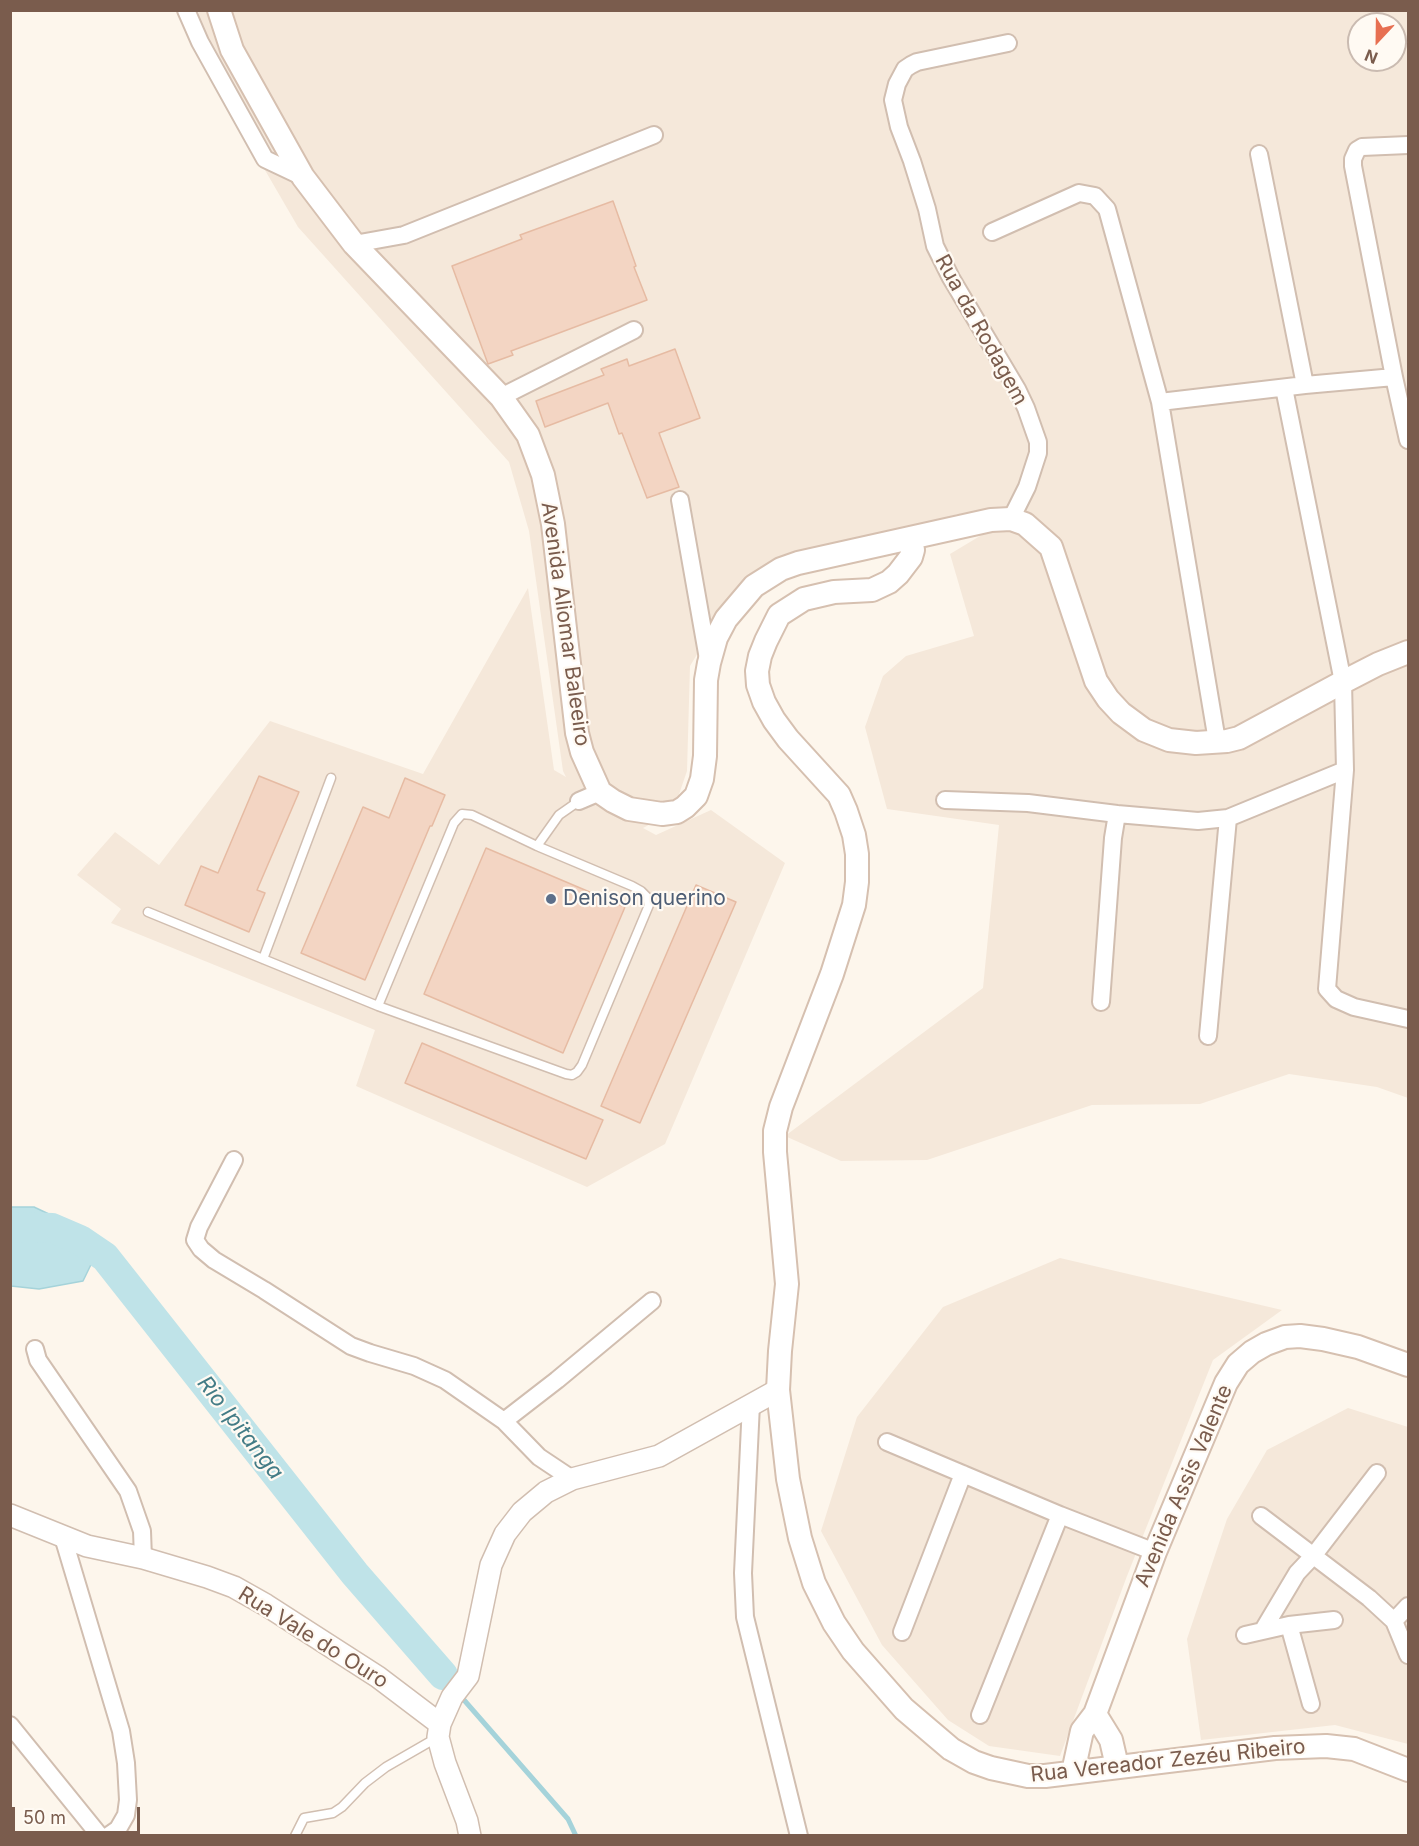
<!DOCTYPE html>
<html>
<head>
<meta charset="utf-8">
<style>
	body { margin:0 }
	#map { position:relative; width:1419px; height:1846px; overflow:hidden; background:#fdf6ec; font-family:Inter,sans-serif }
	canvas { display:block }
	.frame { position:absolute; inset:0; border:12px solid #7a5c4d; pointer-events:none }
	.north { position:absolute; left:1347px; top:12px; width:60px; height:60px; box-sizing:border-box; background:#fffaf3; border:2px solid #cabbb1; border-radius:50%; rotate:202deg; font-size:16px; font-weight:700; line-height:24px; text-align:center; color:#7a5c4d }
	.north::after { content:''; display:block; margin:auto; width:21px; height:27px; background:#e76f51; clip-path:polygon(50% 0,100% 100%,50% 72%,0 100%) }
	.scale { position:absolute; left:12px; top:1807px; width:128px; height:27px; box-sizing:border-box; border:3px solid #7a5c4d; border-top:0; padding-left:8px; font-size:18px; line-height:21px; white-space:nowrap; color:#7a5c4d; -webkit-text-stroke:4px #fffaf3; paint-order:stroke }
</style>
</head>
<body>
<div id="map">
<canvas width="1419" height="1846"></canvas>
<div class="frame"></div>
<div class="north">N</div>
<div class="scale">50 m</div>
</div>
<script>
const g = document.querySelector('canvas').getContext('2d');
g.lineJoin = 'round';
function fill(path, color) {
  g.fillStyle = color;
  g.fill(path, 'evenodd');
}
function toPath(rows) {
  const path = new Path2D();
  for (const r of rows) {
    path.moveTo(r[0], r[1]);
    for (let i = 2; i < r.length; i += 2) path.lineTo(r[i], r[i + 1]);
  }
  return path;
}
function stroke(path, color, width, dash) {
  g.strokeStyle = color;
  g.lineWidth = width;
  g.lineCap = dash ? 'butt' : 'round';
  g.setLineDash(dash || []);
  g.stroke(path);
}
function drawText(font, color, halo, rows, align = 'center') {
  g.font = font + ' Inter,sans-serif';
  g.lineWidth = 4.5;
  g.setLineDash([]);
  g.textBaseline = 'middle';
  g.strokeStyle = halo;
  g.fillStyle = color;
  for (const [text, x, y, turn = 0] of rows) {
    g.save();
    g.translate(x, y);
    g.rotate((+turn || 0) * Math.PI / 180);
    g.textAlign = isNaN(turn) ? turn : align;
    if (halo) g.strokeText(text, 0, 0);
    g.fillText(text, 0, 0);
    g.restore();
  }
}
const residential = toPath([
	[198,11,1408,11,1408,1098,1377,1087,1289,1074,1200,1104,1092,1105,927,1160,841,1161,785,1136,983,988,999,825,887,809,865,727,883,676,906,656,974,636,950,554,985,533,958,514,762,568,725,608,690,666,687,771,673,812,643,828,656,835,711,810,785,863,665,1144,587,1187,356,1086,375,1030,111,923,121,909,77,875,115,832,159,865,270,721,423,774,528,588,554,770,566,777,563,771,529,531,509,462,298,227,215,84],
	[1359,24,1395,24,1395,60,1359,60],
	[1060,1258,1282,1310,1213,1360,1127,1576,1060,1756,989,1746,948,1720,882,1645,821,1531,857,1417,943,1307],
	[1348,1408,1408,1427,1408,1744,1335,1725,1201,1740,1187,1639,1227,1519,1267,1450]
]);
const water = toPath([
	[11,1207,34,1207,70,1224,100,1246,83,1281,39,1289,11,1286,11,1207]
]);
const stream = toPath([
	[464,1700,568,1819,576,1836]
]);
const river = toPath([
	[10,1228,27,1227,52,1228,80,1240,105,1257,355,1574,443,1675]
]);
const building = toPath([
	[613,201,636,266,634,267,647,300,511,351,513,355,488,364,452,266,522,239,520,235,613,201],
	[675,349,700,418,659,433,679,487,647,498,622,433,619,434,608,403,545,427,536,401,604,375,601,369,627,359,629,366,675,349],
	[259,776,299,792,257,890,265,893,249,932,185,905,201,866,218,873,259,776],
	[405,778,445,795,432,826,430,826,365,980,301,953,363,807,389,818,405,778],
	[486,848,625,907,563,1053,424,994,486,848],
	[696,885,736,902,640,1123,601,1106,696,885],
	[422,1043,603,1120,586,1159,405,1083,422,1043]
]);
const service = toPath([
	[537,846,559,815,579,801],
	[148,912,378,1006,454,823,462,814,472,815,537,846,632,886,641,891,647,897,649,905,582,1065,577,1072,572,1075,566,1074,378,1006],
	[263,959,331,778],
	[295,1836,304,1818,333,1813,342,1807,365,1783,386,1767,438,1737]
]);
const minor = toPath([
	[186,10,200,42,265,159,303,177],
	[1008,43,917,62,911,65,905,69,897,84,893,100,899,127,912,161,927,209,935,246,951,278,1017,389,1026,408,1038,442,1038,453,1027,487,1011,519],
	[1259,154,1305,385],
	[992,232,1079,193,1095,196,1107,209,1160,402,1217,741],
	[354,244,404,235,654,135],
	[1394,377,1353,166,1353,159,1357,150,1362,147,1408,145],
	[1284,388,1343,682,1345,770,1327,989,1336,999,1354,1007,1408,1019],
	[501,397,634,330],
	[1160,402,1305,385,1394,377,1408,440],
	[680,500,708,659],
	[945,800,1028,803,1117,814,1198,821,1228,818,1345,770],
	[579,801,600,792],
	[1101,1002,1113,838,1117,814],
	[1208,1036,1228,818],
	[234,1160,199,1227,195,1240,201,1249,214,1260,264,1290,351,1346,370,1353,414,1366,445,1380,504,1421,539,1457,572,1479],
	[35,1349,38,1360,128,1491,142,1531,143,1558],
	[751,1404,743,1573,745,1617,799,1836],
	[504,1421,557,1380,652,1301],
	[887,1442,1060,1515,1155,1552],
	[1261,1516,1369,1598,1394,1621,1408,1655],
	[63,1537,121,1731,126,1763,128,1800,126,1815,118,1829,108,1836],
	[1394,1621,1408,1606],
	[1289,1625,1311,1704],
	[1263,1630,1297,1573,1314,1555,1377,1473],
	[902,1632,963,1474],
	[1245,1635,1289,1625,1334,1620],
	[980,1715,1060,1515],
	[10,1725,100,1836]
]);
const tertiary = toPath([
	[10,1515,87,1546,143,1558,207,1577,234,1587,266,1605,378,1677,440,1724],
	[470,1836,467,1821,445,1763,438,1737,440,1724,452,1697,468,1676,491,1565,505,1534,522,1512,546,1492,572,1479,659,1456,778,1390]
]);
const secondary = toPath([
	[219,10,232,50,303,177,354,244,501,397,528,435,543,475,553,524,577,733,582,752,600,792,613,801,629,809,662,814,677,812,685,807,696,796,702,779,705,756,706,680,709,663,716,638,726,619,754,586,781,569,798,563,991,520,1011,519,1025,524,1051,547,1096,681,1108,699,1121,713,1144,730,1169,740,1196,743,1227,741,1239,738,1343,682,1378,664,1408,652],
	[911,538,913,550,911,557,898,574,889,582,872,590,834,592,804,599,779,615,766,641,760,656,757,671,758,685,764,702,774,720,788,739,839,795,846,811,854,835,857,854,857,882,854,905,832,974,781,1107,775,1131,775,1152,787,1284,780,1351,778,1390,788,1479,800,1538,814,1583,834,1623,853,1651,904,1709,951,1749,974,1762,991,1768,1028,1776,1045,1776,1275,1748,1326,1746,1354,1749,1408,1770],
	[1095,1714,1111,1740,1117,1766],
	[1073,1772,1082,1731,1095,1714,1155,1552,1226,1383,1238,1364,1252,1352,1266,1344,1285,1337,1300,1336,1323,1339,1358,1347,1408,1365]
]);
const markers = [
	[551,899,6,"#5c6f8a"]
];
const streetNames = [
	["Rua da Rodagem",981,330,61],
	["Avenida Aliomar Baleeiro",565,624,82],
	["Avenida Assis Valente",1184,1486,-67],
	["Rua Vale do Ouro",313,1638,32],
	["Rua Vereador Zezéu Ribeiro",1168,1761,-6]
];
const serviceNames = [
	["Denison querino",563,899]
];
const waterNames = [
	["Rio Ipitanga",240,1428,52]
];
fill(residential, '#f5e8da');
fill(water, '#bfe3e8');
stroke(water, '#a5d3da', 1.5);
stroke(stream, '#a5d3da', 5);
stroke(river, '#bfe3e8', 30);
fill(building, '#f3d5c3');
stroke(building, '#e6bba3', 1.5);
stroke(service, '#d1beb0', 11);
stroke(minor, '#d1beb0', 20);
stroke(tertiary, '#d1beb0', 24);
stroke(secondary, '#d6c0b0', 26);
stroke(service, '#fff', 8);
stroke(minor, '#fff', 16);
stroke(tertiary, '#fff', 21);
stroke(secondary, '#fff', 22);
for (const [x, y, r, color] of markers) {
  const dot = new Path2D();
  dot.arc(x, y, r, 0, 2 * Math.PI);
  g.fillStyle = color;
  g.fill(dot);
  stroke(dot, '#fffaf3', 2);
}
drawText('21px', '#7a5c4d', '#fffaf3', streetNames);
drawText('21px', '#4e5e75', '#fffaf3', serviceNames, 'left');
drawText('italic 22px', '#437c86', '#fffaf3', waterNames);
</script>
</body>
</html>
